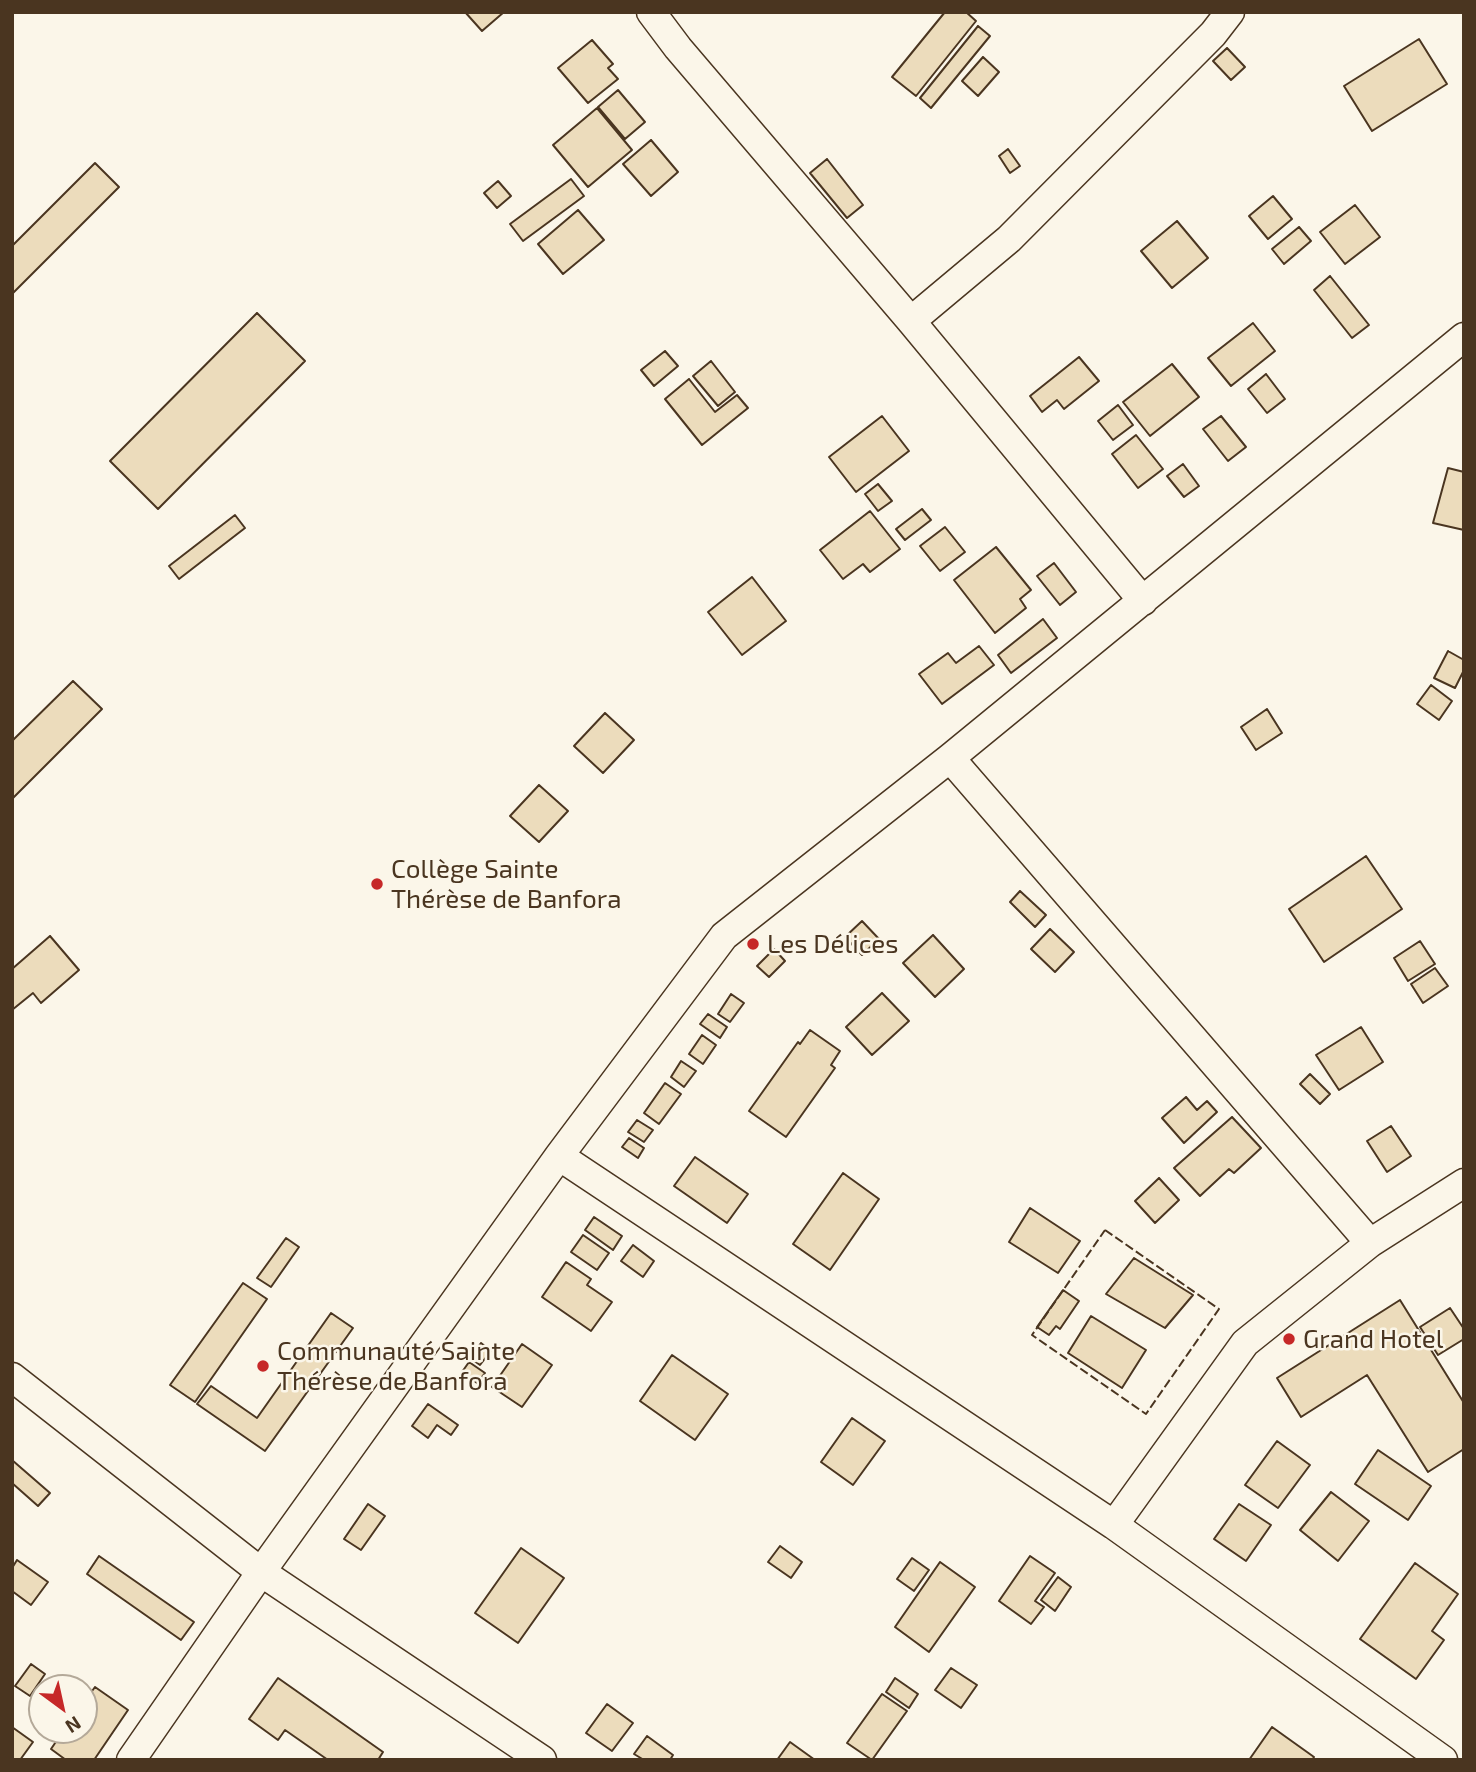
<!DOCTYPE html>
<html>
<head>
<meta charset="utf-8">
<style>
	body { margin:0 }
	#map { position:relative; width:1476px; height:1772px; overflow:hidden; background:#fbf6e9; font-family:"Exo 2",sans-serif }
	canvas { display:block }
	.frame { position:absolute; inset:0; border:14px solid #4a3520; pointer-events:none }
	.north { position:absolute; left:28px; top:1674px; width:70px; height:70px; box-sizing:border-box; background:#fbf6e9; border:2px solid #b4a999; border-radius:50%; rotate:147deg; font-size:19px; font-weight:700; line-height:28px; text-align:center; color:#4a3520 }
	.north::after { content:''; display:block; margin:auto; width:24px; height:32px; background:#c62828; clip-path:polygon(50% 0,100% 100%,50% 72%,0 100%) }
</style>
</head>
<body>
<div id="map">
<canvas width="1476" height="1772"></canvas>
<div class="frame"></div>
<div class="north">N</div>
</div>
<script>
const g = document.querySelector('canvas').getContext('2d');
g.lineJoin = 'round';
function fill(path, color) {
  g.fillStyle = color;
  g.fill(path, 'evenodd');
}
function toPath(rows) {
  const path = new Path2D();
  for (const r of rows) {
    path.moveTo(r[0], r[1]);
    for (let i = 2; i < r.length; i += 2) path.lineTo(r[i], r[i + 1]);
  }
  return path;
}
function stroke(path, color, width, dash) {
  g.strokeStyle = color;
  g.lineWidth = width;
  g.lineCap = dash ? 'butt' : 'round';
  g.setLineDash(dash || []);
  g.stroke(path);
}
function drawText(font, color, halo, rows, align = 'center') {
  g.font = font + ' "Exo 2",sans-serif';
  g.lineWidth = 5;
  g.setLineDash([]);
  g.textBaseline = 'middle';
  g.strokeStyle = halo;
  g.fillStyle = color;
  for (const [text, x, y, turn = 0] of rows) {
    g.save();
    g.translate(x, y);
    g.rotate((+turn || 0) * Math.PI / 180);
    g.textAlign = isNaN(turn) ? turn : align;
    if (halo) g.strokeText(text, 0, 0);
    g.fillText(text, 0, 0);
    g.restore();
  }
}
const building = toPath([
	[465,12,504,12,482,31,465,12],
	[945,12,966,12,976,21,916,96,892,77,945,12],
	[978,26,990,36,931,108,920,98,978,26],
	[1419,39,1447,84,1372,131,1344,86,1419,39],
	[592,40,613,64,608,68,618,79,588,103,558,68,592,40],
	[1227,48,1245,67,1231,80,1213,61,1227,48],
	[983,57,999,72,978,96,962,81,983,57],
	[618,90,645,122,625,139,598,107,618,90],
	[597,108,632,150,588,187,553,145,597,108],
	[651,140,678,172,651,196,623,164,651,140],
	[1008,149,1020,166,1010,173,999,156,1008,149],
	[827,159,863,205,847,218,810,173,827,159],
	[95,163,119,187,12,294,12,246,95,163],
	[571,179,584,196,523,241,510,224,571,179],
	[498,181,511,196,497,208,484,193,498,181],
	[1273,196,1292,219,1268,239,1249,216,1273,196],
	[1355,205,1380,237,1345,264,1320,232,1355,205],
	[578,210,604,240,563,274,538,244,578,210],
	[1177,221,1208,258,1172,288,1141,251,1177,221],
	[1299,227,1311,241,1284,264,1272,249,1299,227],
	[1330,276,1369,325,1352,338,1314,290,1330,276],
	[257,313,305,361,158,509,110,461,257,313],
	[1253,323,1275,351,1231,386,1208,358,1253,323],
	[665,351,678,366,654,386,641,370,665,351],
	[1079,357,1099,381,1064,409,1057,400,1042,412,1030,396,1079,357],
	[711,361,735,392,718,406,693,376,711,361],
	[1172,364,1199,397,1150,436,1123,402,1172,364],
	[1266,374,1285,399,1267,413,1248,389,1266,374],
	[689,379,715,412,737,395,748,408,702,445,665,399,689,379],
	[1118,405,1133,425,1113,440,1098,421,1118,405],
	[882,416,909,451,856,492,829,457,882,416],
	[1221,416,1246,447,1228,461,1203,429,1221,416],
	[1136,435,1163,469,1138,488,1112,454,1136,435],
	[1183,464,1199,486,1184,497,1167,476,1183,464],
	[1448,468,1464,472,1464,530,1433,523,1448,468],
	[878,484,892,501,878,511,865,494,878,484],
	[922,509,931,520,905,540,896,529,922,509],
	[870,511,900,549,870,572,863,564,843,579,820,550,870,511],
	[235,515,245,528,179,579,169,566,235,515],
	[945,527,965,552,940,571,920,546,945,527],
	[996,547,1031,590,1020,599,1026,608,995,633,954,580,996,547],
	[1054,563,1076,592,1060,605,1037,576,1054,563],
	[752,577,786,621,742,655,708,612,752,577],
	[1043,619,1057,638,1011,673,998,655,1043,619],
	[979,646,994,665,942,704,919,674,948,653,956,663,979,646],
	[1448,651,1464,660,1464,670,1455,688,1434,678,1448,651],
	[73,681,102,709,12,799,12,741,73,681],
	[1431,685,1452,701,1439,720,1417,704,1431,685],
	[1267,709,1282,733,1256,750,1241,727,1267,709],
	[605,713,634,740,603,773,574,746,605,713],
	[539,785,568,811,539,842,510,816,539,785],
	[1366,856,1402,909,1324,962,1289,909,1366,856],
	[1020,891,1046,915,1035,927,1010,902,1020,891],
	[862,921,879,939,862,955,845,937,862,921],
	[1050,929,1074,952,1055,972,1031,949,1050,929],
	[933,935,964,969,935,997,903,963,933,935],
	[50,936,79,970,41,1003,33,993,12,1010,12,969,50,936],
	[1420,941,1435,964,1408,981,1394,958,1420,941],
	[774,949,785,961,769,977,757,966,774,949],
	[1435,968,1448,986,1423,1003,1411,984,1435,968],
	[882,993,909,1021,872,1055,846,1027,882,993],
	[731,994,744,1003,730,1022,718,1014,731,994],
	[708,1014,727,1027,720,1038,700,1024,708,1014],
	[1361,1027,1383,1062,1339,1090,1316,1055,1361,1027],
	[810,1030,840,1051,831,1065,835,1068,786,1137,749,1111,798,1042,800,1044,810,1030],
	[702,1035,716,1045,703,1064,689,1054,702,1035],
	[681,1061,696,1071,684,1087,671,1077,681,1061],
	[1310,1074,1330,1094,1320,1104,1300,1084,1310,1074],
	[665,1083,681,1094,659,1124,644,1113,665,1083],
	[1186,1097,1197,1110,1207,1101,1217,1112,1184,1143,1162,1118,1186,1097],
	[1232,1117,1261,1148,1234,1173,1229,1169,1200,1196,1174,1168,1232,1117],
	[637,1120,653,1130,644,1142,628,1132,637,1120],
	[1391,1126,1411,1156,1387,1172,1367,1141,1391,1126],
	[629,1138,644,1148,638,1158,622,1147,629,1138],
	[695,1157,748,1194,727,1223,674,1186,695,1157],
	[843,1173,879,1199,830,1270,793,1244,843,1173],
	[1159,1178,1179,1200,1155,1223,1135,1201,1159,1178],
	[1030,1208,1080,1241,1058,1273,1009,1242,1030,1208],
	[594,1217,622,1236,613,1250,585,1230,594,1217],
	[583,1235,609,1253,597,1270,571,1252,583,1235],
	[286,1238,299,1247,271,1287,257,1278,286,1238],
	[633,1245,654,1261,643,1277,621,1261,633,1245],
	[1134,1258,1193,1295,1165,1328,1106,1294,1134,1258],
	[566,1262,591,1279,587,1285,612,1302,591,1331,542,1297,566,1262],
	[243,1283,267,1299,195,1402,170,1385,243,1283],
	[1063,1290,1079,1301,1060,1329,1056,1326,1049,1335,1037,1327,1063,1290],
	[1400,1300,1464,1403,1464,1449,1428,1472,1367,1375,1301,1417,1277,1378,1400,1300],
	[1450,1308,1464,1329,1464,1339,1438,1355,1420,1327,1450,1308],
	[331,1313,353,1328,265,1451,197,1404,211,1386,257,1418,331,1313],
	[1091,1316,1146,1350,1122,1388,1068,1353,1091,1316],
	[481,1343,491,1351,480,1365,470,1358,481,1343],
	[522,1344,552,1365,522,1407,492,1387,522,1344],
	[672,1355,728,1394,695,1440,640,1401,672,1355],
	[469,1362,485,1373,477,1383,462,1372,469,1362],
	[428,1404,458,1425,451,1435,437,1425,428,1438,412,1426,428,1404],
	[852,1418,885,1441,853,1485,821,1462,852,1418],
	[1277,1441,1310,1465,1278,1508,1245,1485,1277,1441],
	[1378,1450,1431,1486,1408,1520,1355,1484,1378,1450],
	[12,1460,50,1493,38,1506,12,1483,12,1460],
	[1331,1492,1369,1521,1338,1561,1300,1530,1331,1492],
	[368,1504,385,1516,361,1550,344,1539,368,1504],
	[1239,1504,1271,1525,1246,1561,1214,1539,1239,1504],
	[780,1546,802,1562,791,1578,768,1562,780,1546],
	[521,1548,564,1578,518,1643,475,1613,521,1548],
	[99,1556,194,1622,181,1640,87,1574,99,1556],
	[1030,1556,1055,1573,1035,1601,1044,1607,1031,1624,999,1601,1030,1556],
	[912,1558,929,1570,914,1591,897,1579,912,1558],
	[17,1560,48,1582,31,1605,12,1591,12,1568,17,1560],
	[940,1562,975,1587,929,1652,895,1627,940,1562],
	[1415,1563,1458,1594,1432,1631,1444,1640,1416,1679,1360,1639,1415,1563],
	[1058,1577,1071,1587,1055,1611,1041,1600,1058,1577],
	[31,1664,45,1674,30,1696,15,1686,31,1664],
	[951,1668,977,1685,961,1708,935,1690,951,1668],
	[278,1678,383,1752,378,1760,328,1760,285,1730,278,1740,249,1719,278,1678],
	[895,1678,918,1694,909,1708,886,1692,895,1678],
	[95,1687,128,1710,94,1760,66,1760,51,1749,64,1730,84,1730,84,1702,95,1687],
	[882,1694,907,1711,872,1760,847,1743,882,1694],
	[607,1704,633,1723,612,1751,586,1733,607,1704],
	[12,1727,33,1742,20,1760,12,1760,12,1727],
	[1272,1727,1314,1757,1312,1760,1249,1760,1272,1727],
	[647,1736,673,1755,670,1760,644,1760,634,1754,647,1736],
	[790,1742,815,1760,777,1760,790,1742]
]);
const street = toPath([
	[651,12,678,48,911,321,1143,601],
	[911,321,1009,239,1213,34,1230,12],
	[950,758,1370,1243],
	[559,1156,1114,1525,1443,1760],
	[12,1377,261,1572,542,1760],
	[1114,1525,1245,1343,1370,1243,1464,1183],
	[131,1760,261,1572,559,1156,724,936,950,758,1464,337]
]);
const fence = toPath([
	[1105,1230,1219,1309,1146,1414,1032,1335,1105,1230]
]);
const markers = [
	[377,884,7,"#c62828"],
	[753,944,7,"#c62828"],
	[1289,1339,7,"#c62828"],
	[263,1366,7,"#c62828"]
];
const poiNames = [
	["Collège Sainte",391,869],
	["Thérèse de Banfora",391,899],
	["Les Délices",767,944],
	["Grand Hotel",1303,1339],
	["Communauté Sainte",277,1351],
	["Thérèse de Banfora",277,1381]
];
fill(building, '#ecdcbc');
stroke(building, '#4a3520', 2);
stroke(street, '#4a3520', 31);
stroke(street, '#fbf6e9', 28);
stroke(fence, '#4a3520', 2, [9, 3.5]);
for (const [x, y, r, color] of markers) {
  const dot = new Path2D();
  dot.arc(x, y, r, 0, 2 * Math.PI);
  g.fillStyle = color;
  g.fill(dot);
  stroke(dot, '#fbf6e9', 2.5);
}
drawText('26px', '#4a3520', '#fbf6e9', poiNames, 'left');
</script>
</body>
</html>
